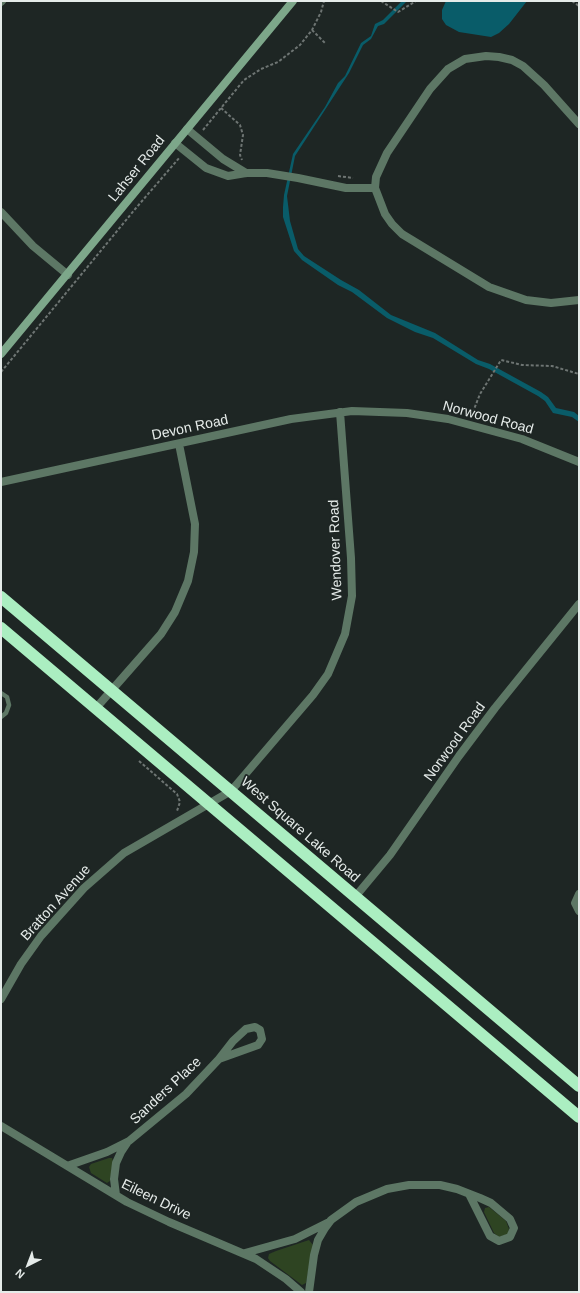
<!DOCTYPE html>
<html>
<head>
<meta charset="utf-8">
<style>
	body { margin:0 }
	#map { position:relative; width:580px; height:1293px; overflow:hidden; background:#1e2624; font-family:Helvetica,sans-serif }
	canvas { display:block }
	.frame { position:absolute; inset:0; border:2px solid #e5ebe9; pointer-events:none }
	.north { position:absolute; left:8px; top:1245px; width:40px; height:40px; -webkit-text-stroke:3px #1e2624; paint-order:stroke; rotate:222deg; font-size:11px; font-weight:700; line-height:16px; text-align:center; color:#e5ebe9 }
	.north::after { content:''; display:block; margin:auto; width:14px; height:18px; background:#e5ebe9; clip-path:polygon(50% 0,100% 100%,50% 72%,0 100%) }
</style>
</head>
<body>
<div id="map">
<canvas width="580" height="1293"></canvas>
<div class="frame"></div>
<div class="north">N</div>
</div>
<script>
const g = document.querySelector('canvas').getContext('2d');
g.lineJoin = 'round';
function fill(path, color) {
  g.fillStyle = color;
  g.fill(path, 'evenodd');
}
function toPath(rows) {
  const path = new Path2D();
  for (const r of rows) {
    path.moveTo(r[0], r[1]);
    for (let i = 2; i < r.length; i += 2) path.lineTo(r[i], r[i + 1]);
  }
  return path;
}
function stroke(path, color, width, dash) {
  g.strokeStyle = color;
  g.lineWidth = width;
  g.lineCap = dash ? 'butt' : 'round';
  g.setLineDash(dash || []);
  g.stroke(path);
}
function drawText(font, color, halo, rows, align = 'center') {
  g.font = font + ' Helvetica,sans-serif';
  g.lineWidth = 3.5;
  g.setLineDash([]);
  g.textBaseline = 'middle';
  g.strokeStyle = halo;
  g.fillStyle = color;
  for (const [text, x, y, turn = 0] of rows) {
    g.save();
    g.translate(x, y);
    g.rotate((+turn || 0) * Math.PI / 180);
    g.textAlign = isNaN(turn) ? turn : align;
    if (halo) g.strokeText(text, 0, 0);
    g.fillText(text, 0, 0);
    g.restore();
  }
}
const green = toPath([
	[109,1158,112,1158,113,1161,110,1181,107,1183,91,1173,89,1167,91,1164],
	[489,1207,506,1221,509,1229,508,1234,499,1237,494,1233,484,1212,485,1208],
	[309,1240,313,1245,306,1283,302,1285,270,1261,268,1258,269,1254,276,1251]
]);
const water = toPath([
	[402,1,407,1,384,24,378,26,371,39,363,45,349,73,295,156,287,196,290,221,298,249,304,256,341,280,359,290,391,315,435,333,478,360,490,364,541,392,548,397,556,408,574,412,579,416,579,422,572,417,553,413,545,401,538,396,489,369,476,364,433,338,415,332,387,318,352,292,338,285,302,260,294,251,283,217,283,207,284,195,293,154,325,107,338,83,345,76,361,43,371,36,375,24,383,20],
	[446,1,527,1,509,24,499,33,491,37,459,32,446,25,442,19,442,10]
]);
const path = toPath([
	[381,1,398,12,416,1],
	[572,1,579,6],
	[312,30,325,43],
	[221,108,240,125,243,135,240,155,242,160],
	[203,130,244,80,261,69,278,62,300,45,312,30,321,12,324,1],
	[338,176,353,178],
	[1,372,136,208,180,157],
	[471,417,480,394,501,360,522,365,552,366,579,374],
	[139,761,177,794,180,802,177,811]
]);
const lane = toPath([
	[1,693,7,697,9,705,6,713,1,717]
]);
const street = toPath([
	[1,2,2,1],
	[579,124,544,85,523,66,512,60,499,57,486,56,465,59,448,69,430,89,387,153,376,177,375,188,385,214,392,224,402,234,489,287,526,300,551,303,579,300],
	[187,129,223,159,246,173],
	[175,143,206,168,228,176,246,173,267,173,298,178,346,188,375,188],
	[1,212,33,246,68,275],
	[1,482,291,419,352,411,407,413,448,419,522,439,579,462],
	[96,708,161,634,175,612,188,581,194,552,195,524,179,444],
	[579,894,575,903,579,911],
	[355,897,390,855,459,756,495,708,579,604],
	[1,999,21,964,41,936,84,888,124,853,231,791,313,695,328,674,345,634,352,596,351,558,340,412],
	[1,1126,127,1202,169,1222,256,1259,286,1279,301,1292],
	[67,1166,107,1152,129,1141,186,1094,219,1059,258,1045,262,1039,260,1030,255,1027,246,1029,233,1041,219,1059],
	[116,1195,114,1179,116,1163,121,1152,127,1143],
	[245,1253,295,1239,327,1223],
	[309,1292,314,1255,318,1240,325,1228,331,1220,356,1202,387,1189,409,1185,440,1185,457,1189,480,1198,491,1203,510,1219,514,1228,510,1237,499,1241,490,1236,469,1194]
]);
const secondary = toPath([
	[1,354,293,1]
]);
const highway = toPath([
	[1,597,579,1086],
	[1,628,579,1117]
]);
const streetNames = [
	["Lahser Road",137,169,-51],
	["Norwood Road",488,418,15],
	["Devon Road",190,428,-12],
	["Wendover Road",336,550,-92],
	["Norwood Road",455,742,-54],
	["West Square Lake Road",300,830,41],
	["Bratton Avenue",56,903,-48],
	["Sanders Place",166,1091,-43],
	["Eileen Drive",156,1200,26]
];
fill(green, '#2e4422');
fill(water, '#095c69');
stroke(path, '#6e7573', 2, [3, 2]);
stroke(lane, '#5d7765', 4.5);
stroke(street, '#5d7765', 8);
stroke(secondary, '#7da78a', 8);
stroke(highway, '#abeec1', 12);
drawText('14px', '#e5ebe9', '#1e2624', streetNames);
</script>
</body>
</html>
